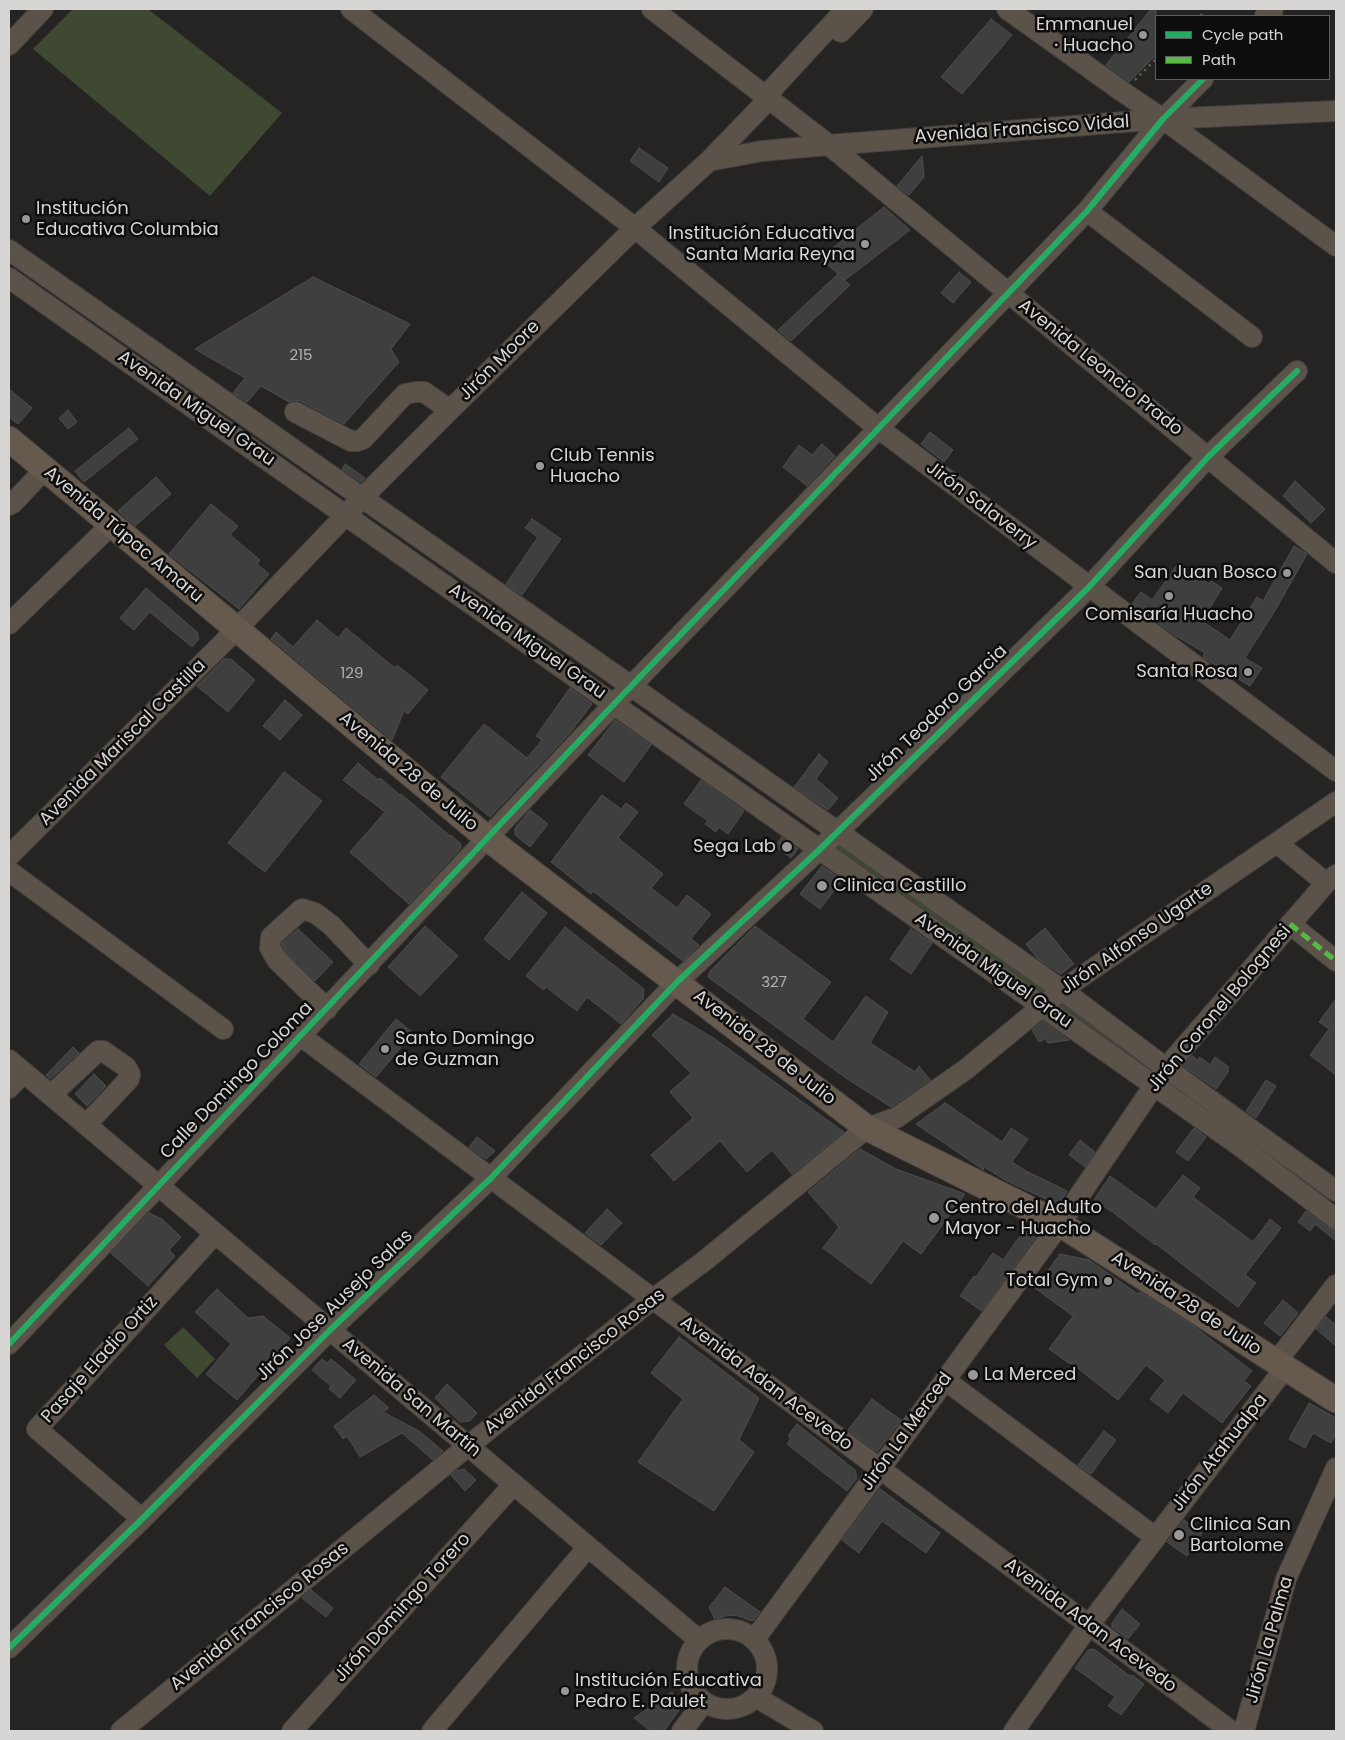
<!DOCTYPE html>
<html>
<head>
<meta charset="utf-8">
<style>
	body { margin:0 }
	#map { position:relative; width:1345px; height:1740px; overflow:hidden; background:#252423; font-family:Poppins,sans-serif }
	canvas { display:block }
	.frame { position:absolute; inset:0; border:10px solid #d8d6d5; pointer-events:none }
	.legend { position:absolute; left:1155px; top:15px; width:175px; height:65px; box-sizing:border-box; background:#0e0d0d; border:1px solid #5f5d5d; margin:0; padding:6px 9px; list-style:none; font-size:15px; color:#d8d6d5 }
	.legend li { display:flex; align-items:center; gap:10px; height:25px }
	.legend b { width:25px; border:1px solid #5f5d5d }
</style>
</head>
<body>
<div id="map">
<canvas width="1345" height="1740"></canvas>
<div class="frame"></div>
<ul class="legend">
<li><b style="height:6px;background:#26ab63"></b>Cycle path</li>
<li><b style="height:6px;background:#58b947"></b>Path</li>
</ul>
</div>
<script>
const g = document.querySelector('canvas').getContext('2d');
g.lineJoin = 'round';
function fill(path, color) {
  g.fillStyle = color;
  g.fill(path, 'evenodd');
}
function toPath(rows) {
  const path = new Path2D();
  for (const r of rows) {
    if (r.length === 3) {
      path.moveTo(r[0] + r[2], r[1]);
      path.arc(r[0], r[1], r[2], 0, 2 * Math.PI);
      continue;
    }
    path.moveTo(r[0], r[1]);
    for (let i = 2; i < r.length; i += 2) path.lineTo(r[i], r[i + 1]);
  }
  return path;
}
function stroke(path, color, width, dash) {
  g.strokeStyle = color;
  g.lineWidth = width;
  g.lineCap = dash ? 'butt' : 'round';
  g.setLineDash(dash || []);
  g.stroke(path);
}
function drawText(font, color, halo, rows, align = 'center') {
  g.font = font + ' Poppins,sans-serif';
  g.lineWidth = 5;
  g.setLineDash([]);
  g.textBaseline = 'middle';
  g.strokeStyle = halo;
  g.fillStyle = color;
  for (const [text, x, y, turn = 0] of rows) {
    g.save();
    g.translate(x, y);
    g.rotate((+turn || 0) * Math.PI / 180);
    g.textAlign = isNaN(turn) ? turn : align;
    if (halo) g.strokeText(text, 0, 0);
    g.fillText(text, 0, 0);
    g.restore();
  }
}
const green = toPath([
	[73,9,148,9,282,113,210,196,33,49],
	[839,837,1054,987,1038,997,827,849],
	[1063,996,1156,1067,1150,1075,1051,1007],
	[183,1327,215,1359,197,1378,164,1345]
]);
const building = toPath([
	[1151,9,1156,9,1156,55,1129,82,1106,65,1151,9],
	[991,19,1012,35,962,94,941,77,991,19],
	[639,148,668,168,659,182,630,161,639,148],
	[922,156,924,177,909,195,897,186,922,156],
	[884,207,910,230,845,280,841,277,850,285,791,341,778,330,838,274,820,258,884,207],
	[959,272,971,282,953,303,941,293,959,272],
	[313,277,410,324,391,349,399,362,344,424,300,401,294,400,289,402,261,386,247,402,233,393,245,378,195,349,313,277],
	[9,389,32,408,18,424,9,417,9,389],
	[68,410,77,422,68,429,59,418,68,410],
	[129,428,138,439,84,482,75,471,129,428],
	[930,432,953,450,944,462,921,444,930,432],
	[822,444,835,456,807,486,783,467,799,445,812,455,822,444],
	[345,464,351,468,365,478,361,482,342,469,345,464],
	[156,477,171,494,135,526,118,511,156,477],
	[1295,481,1325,509,1311,523,1283,496,1295,481],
	[211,504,238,526,230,535,260,560,257,564,269,574,239,609,169,554,211,504],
	[532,519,561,539,522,595,506,584,538,537,525,528,532,519],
	[1294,546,1307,554,1276,609,1245,658,1262,668,1250,686,1204,658,1203,656,1205,653,1176,636,1132,604,1141,592,1152,600,1179,562,1209,584,1211,581,1222,588,1202,621,1230,640,1257,597,1263,601,1294,546],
	[146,588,197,632,199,639,192,647,150,612,134,630,120,618,146,588],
	[317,620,338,638,346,628,395,668,397,665,428,690,408,714,404,711,392,740,271,639,276,632,293,647,317,620],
	[224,659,231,659,255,680,228,712,197,686,224,659],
	[570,688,592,704,570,733,490,817,441,777,484,724,527,758,542,740,536,736,570,688],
	[285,700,302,715,280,740,263,726,285,700],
	[615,720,651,745,624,782,588,755,615,720],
	[819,754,828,762,816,779,838,798,828,810,794,787,819,754],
	[358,763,378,780,380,778,400,795,401,794,450,836,451,835,461,844,461,848,409,904,350,852,385,812,343,780,358,763],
	[284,772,322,801,265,872,228,843,284,772],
	[701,780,744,811,728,834,719,827,716,832,705,824,708,821,684,804,701,780],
	[602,795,621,809,626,803,638,812,618,838,663,874,651,888,677,908,687,895,711,914,691,939,699,945,683,961,593,891,591,894,551,862,602,795],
	[530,810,548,824,530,847,515,835,515,828,530,810],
	[782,837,798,849,791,858,775,846,782,837],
	[822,866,842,880,820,909,800,894,822,866],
	[522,892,547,913,509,960,484,939,522,892],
	[425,926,458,956,420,996,388,967,425,926],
	[755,926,831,982,803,1019,833,1042,866,996,888,1012,870,1043,915,1072,919,1066,930,1080,891,1107,846,1078,708,977,710,971,755,926],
	[565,927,644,989,643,999,621,1024,587,997,577,1011,546,987,544,990,526,976,565,927],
	[1045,928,1074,964,1061,974,1038,959,1026,944,1045,928],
	[298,929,333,962,315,981,286,953,282,945,282,943,298,929],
	[911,929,932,943,911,974,890,959,911,929],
	[1336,999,1336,1075,1310,1055,1329,1029,1319,1022,1336,999],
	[673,1014,715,1039,844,1132,792,1174,772,1150,747,1172,720,1141,674,1181,651,1155,693,1118,670,1092,691,1073,652,1035,673,1014],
	[396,1019,413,1033,376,1077,359,1064,396,1019],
	[1043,1021,1069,1040,1048,1043,1045,1039,1039,1042,1032,1030,1043,1021],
	[73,1047,79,1053,50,1079,46,1075,73,1047],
	[1192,1056,1198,1060,1200,1057,1210,1065,1215,1057,1229,1067,1227,1069,1229,1071,1216,1089,1183,1066,1192,1056],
	[94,1074,106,1086,87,1106,75,1094,94,1074],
	[1266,1080,1276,1086,1256,1118,1246,1111,1266,1080],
	[945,1103,1002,1142,1011,1128,1028,1139,1012,1162,1026,1171,1067,1191,1059,1205,1007,1181,984,1167,983,1170,981,1168,916,1124,945,1103],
	[1194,1128,1206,1137,1188,1161,1176,1152,1194,1128],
	[477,1137,495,1151,486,1159,469,1147,477,1137],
	[1080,1140,1095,1152,1085,1167,1069,1155,1080,1140],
	[860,1149,896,1169,965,1194,921,1254,903,1241,871,1284,823,1248,839,1227,808,1192,860,1149],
	[1183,1175,1200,1188,1193,1197,1253,1242,1270,1219,1281,1228,1245,1275,1256,1283,1238,1307,1156,1244,1155,1245,1114,1213,1094,1200,1110,1176,1156,1209,1183,1175],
	[607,1209,622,1223,601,1245,585,1233,607,1209],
	[1306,1211,1329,1228,1336,1231,1336,1241,1315,1224,1310,1231,1298,1222,1306,1211],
	[149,1213,162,1219,181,1237,169,1250,175,1256,148,1286,111,1253,149,1213],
	[1025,1229,1033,1232,1035,1238,982,1311,960,1296,974,1276,976,1277,993,1253,1003,1260,1025,1229],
	[1060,1254,1089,1260,1138,1294,1140,1292,1191,1324,1252,1371,1244,1381,1251,1386,1222,1423,1183,1393,1168,1413,1150,1399,1165,1380,1146,1365,1118,1400,1071,1363,1070,1364,1049,1349,1073,1316,1035,1288,1060,1254],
	[217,1289,248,1318,263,1316,290,1338,237,1400,206,1374,231,1344,195,1312,217,1289],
	[1283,1300,1298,1313,1280,1336,1264,1323,1283,1300],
	[1326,1317,1336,1325,1336,1346,1316,1329,1326,1317],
	[679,1337,759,1398,739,1440,754,1452,714,1511,638,1462,683,1399,651,1373,679,1337],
	[322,1359,327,1363,331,1359,356,1380,340,1398,329,1389,331,1386,312,1370,322,1359],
	[447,1384,477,1413,470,1421,460,1422,435,1398,447,1384],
	[374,1395,389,1408,383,1412,419,1431,443,1451,433,1460,402,1433,360,1457,347,1436,343,1439,334,1426,374,1395],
	[872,1399,901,1420,877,1452,848,1430,872,1399],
	[1309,1403,1336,1418,1336,1434,1331,1443,1313,1433,1305,1448,1289,1439,1309,1403],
	[797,1424,855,1470,857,1478,847,1491,787,1444,791,1438,788,1436,797,1424],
	[1104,1431,1116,1440,1091,1474,1078,1465,1104,1431],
	[464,1469,476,1480,465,1491,451,1475,456,1471,464,1469],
	[880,1489,940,1533,926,1553,882,1521,859,1553,842,1540,880,1489],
	[1184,1520,1202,1533,1187,1556,1167,1542,1184,1520],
	[725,1587,760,1612,753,1621,735,1615,725,1616,715,1620,709,1607,725,1587],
	[311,1590,333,1608,326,1617,302,1598,311,1590],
	[1122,1609,1140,1624,1128,1639,1112,1627,1112,1623,1122,1609],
	[1094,1649,1130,1676,1132,1675,1144,1684,1121,1715,1108,1706,1115,1697,1075,1668,1088,1650,1094,1649],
	[672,1692,680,1709,664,1731,651,1731,634,1718,672,1692]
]);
const path = toPath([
	[1200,16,1202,14],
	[1135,80,1156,59]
]);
const minor = toPath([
	[351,9,635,228,878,428,1336,771],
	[652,9,829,145,1336,563],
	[1007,9,1123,92,1163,119,1336,246],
	[1265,16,1273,9],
	[841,32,863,9],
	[9,45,43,9],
	[709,161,762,151,829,145,1163,119,1336,111],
	[1087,211,1252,337],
	[9,250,631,686,1062,990,1166,1068,1336,1191],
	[9,278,1240,1146,1336,1219],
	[295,412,351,441,357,441,363,439,405,394,416,392,424,392,450,410],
	[9,505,13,503,45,469],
	[9,624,111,525],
	[1277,843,1326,883],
	[9,856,236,630,362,498,450,410,635,228,709,161,769,99,773,88,846,9],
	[9,871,223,1029],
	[1290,924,1336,961],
	[327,1009,277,960,270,948,271,937,302,909,315,913,331,925,369,965],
	[301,1036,1231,1731],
	[9,1060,699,1640],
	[9,1088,24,1072],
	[51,1095,98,1051,103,1051,126,1067,130,1074,129,1079,86,1125],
	[9,1344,614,704,1087,211,1163,119,1203,79],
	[1276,1362,1336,1285],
	[945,1380,1155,1537],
	[142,1519,37,1429,215,1234],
	[727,1669,40],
	[754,1640,1060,1224,1166,1068,1326,883,1336,875],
	[9,1648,142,1519,330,1330,491,1178,677,982,819,850,1089,587,1208,457,1297,371],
	[756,1697,813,1731],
	[121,1731,468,1446,653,1299,703,1262,867,1128,896,1118,965,1070,1062,990,1336,802],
	[292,1731,514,1484],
	[432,1731,588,1547],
	[682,1731,704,1702],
	[1014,1731,1089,1625,1285,1368],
	[1244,1731,1286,1579,1336,1468]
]);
const major = toPath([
	[9,439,487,838,867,1128,1060,1224,1336,1400]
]);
const quiet = toPath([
	[1290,924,1336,961]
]);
const cycleway = toPath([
	[9,1344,614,704,1087,211,1163,119,1203,79],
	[9,1648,142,1519,330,1330,491,1178,677,982,819,850,1089,587,1208,457,1297,371]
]);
const markers = [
	[1143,35,5,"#999897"],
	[26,219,5,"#999897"],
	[865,244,5,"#999897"],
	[540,466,5,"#999897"],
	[1287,573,5,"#999897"],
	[1169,596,5,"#999897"],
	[1248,672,5,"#999897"],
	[787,847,6,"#999897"],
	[822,886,6,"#999897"],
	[385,1049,5,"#999897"],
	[934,1218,6,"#999897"],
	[1108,1281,5,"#999897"],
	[973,1375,6,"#999897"],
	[1179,1535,6,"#999897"],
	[565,1691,5,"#999897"]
];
const numberNames = [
	["215",301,356],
	["129",352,674],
	["327",774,983]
];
const poiNames = [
	["Emmanuel",1133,25,"right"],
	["· Huacho",1133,46,"right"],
	["Institución",36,209],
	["Educativa Columbia",36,230],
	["Institución Educativa",855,234,"right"],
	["Santa Maria Reyna",855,255,"right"],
	["Club Tennis",550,456],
	["Huacho",550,477],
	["San Juan Bosco",1277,573,"right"],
	["Comisaría Huacho",1169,615,"center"],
	["Santa Rosa",1238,672,"right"],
	["Sega Lab",776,847,"right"],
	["Clinica Castillo",833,886],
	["Santo Domingo",395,1039],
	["de Guzman",395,1060],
	["Centro del Adulto",945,1208],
	["Mayor - Huacho",945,1229],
	["Total Gym",1098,1281,"right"],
	["La Merced",984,1375],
	["Clinica San",1190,1525],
	["Bartolome",1190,1546],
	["Institución Educativa",575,1681],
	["Pedro E. Paulet",575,1702]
];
const streetNames = [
	["Avenida Francisco Vidal",1022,130,-4],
	["Jirón Moore",500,361,-45],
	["Avenida Leoncio Prado",1100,368,39],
	["Avenida Miguel Grau",196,409,35],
	["Jirón Salaverry",981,506,37],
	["Avenida Túpac Amaru",123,535,40],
	["Avenida Miguel Grau",527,642,35],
	["Jirón Teodoro Garcia",937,714,-44],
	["Avenida Mariscal Castilla",123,743,-45],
	["Avenida 28 de Julio",408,772,40],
	["Jirón Alfonso Ugarte",1137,939,-35],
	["Avenida Miguel Grau",993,971,35],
	["Jirón Coronel Bolognesi",1220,1009,-50],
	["Avenida 28 de Julio",764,1048,38],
	["Calle Domingo Coloma",237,1081,-46],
	["Avenida 28 de Julio",1186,1304,33],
	["Jirón Jose Ausejo Salas",335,1306,-44],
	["Pasaje Eladio Ortiz",100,1360,-48],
	["Avenida Francisco Rosas",575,1362,-38],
	["Avenida Adan Acevedo",766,1384,37],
	["Avenida San Martín",411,1398,40],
	["Jirón La Merced",907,1432,-54],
	["Jirón Atahualpa",1220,1453,-52],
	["Jirón Domingo Torero",403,1608,-48],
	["Avenida Francisco Rosas",260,1617,-39],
	["Avenida Adan Acevedo",1090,1626,37],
	["Jirón La Palma",1270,1640,-74]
];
fill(green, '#3f4831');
fill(building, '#403f3f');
stroke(building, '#4e4e4d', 1);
stroke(minor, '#42403f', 22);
stroke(major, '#42403f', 27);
stroke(path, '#5e5953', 2.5, [2.5, 4]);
stroke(minor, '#5b524a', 20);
stroke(major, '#665a4e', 25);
stroke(quiet, '#58b947', 5, [10, 5]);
stroke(cycleway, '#26ab63', 6);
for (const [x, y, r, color] of markers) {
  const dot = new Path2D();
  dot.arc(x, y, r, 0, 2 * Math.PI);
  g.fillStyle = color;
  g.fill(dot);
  stroke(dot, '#0e0d0d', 2);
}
drawText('15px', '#b2b0b0', null, numberNames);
drawText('18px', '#d8d6d5', '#0e0d0d', poiNames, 'left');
drawText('18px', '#d8d6d5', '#0e0d0d', streetNames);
</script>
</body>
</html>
